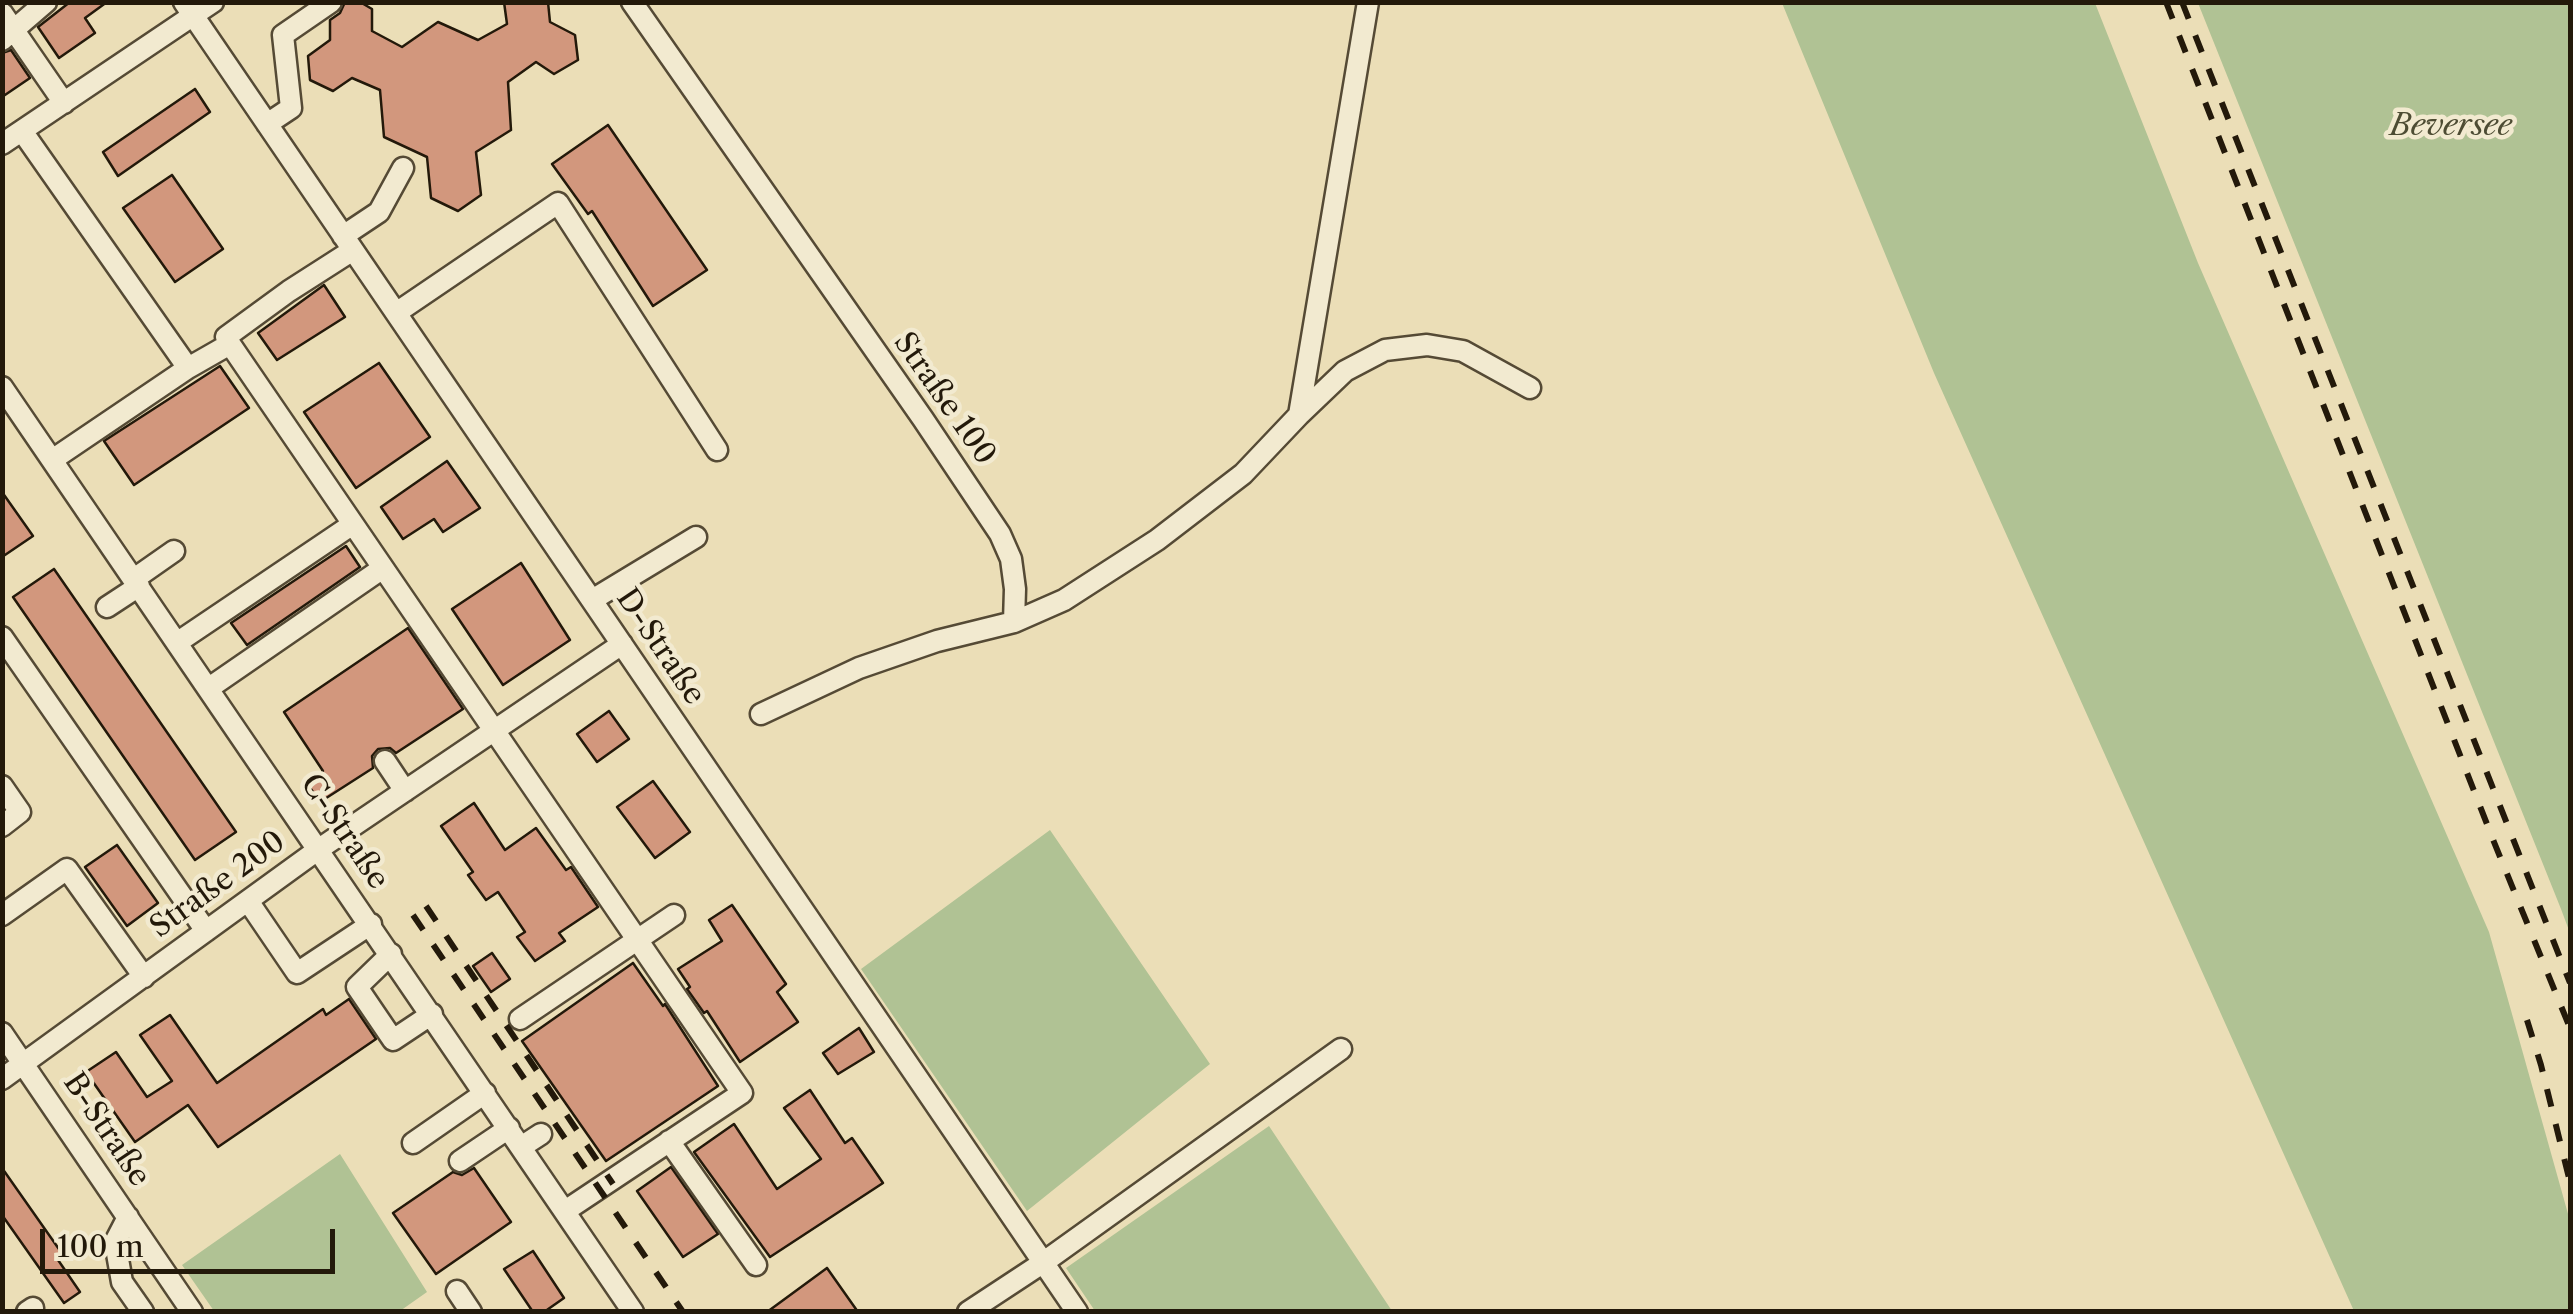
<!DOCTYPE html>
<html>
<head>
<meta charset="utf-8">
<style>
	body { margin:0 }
	#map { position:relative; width:2573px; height:1314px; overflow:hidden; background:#ebdeb7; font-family:"Libre Caslon Text",serif }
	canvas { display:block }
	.frame { position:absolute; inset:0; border:5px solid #23190a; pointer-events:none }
	.scale { position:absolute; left:40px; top:1229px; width:295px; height:45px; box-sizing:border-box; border:5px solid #23190a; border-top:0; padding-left:12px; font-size:30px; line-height:35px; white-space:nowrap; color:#23190a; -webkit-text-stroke:8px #f2ead0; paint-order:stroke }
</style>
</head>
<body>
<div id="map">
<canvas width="2573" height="1314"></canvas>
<div class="frame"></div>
<div class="scale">100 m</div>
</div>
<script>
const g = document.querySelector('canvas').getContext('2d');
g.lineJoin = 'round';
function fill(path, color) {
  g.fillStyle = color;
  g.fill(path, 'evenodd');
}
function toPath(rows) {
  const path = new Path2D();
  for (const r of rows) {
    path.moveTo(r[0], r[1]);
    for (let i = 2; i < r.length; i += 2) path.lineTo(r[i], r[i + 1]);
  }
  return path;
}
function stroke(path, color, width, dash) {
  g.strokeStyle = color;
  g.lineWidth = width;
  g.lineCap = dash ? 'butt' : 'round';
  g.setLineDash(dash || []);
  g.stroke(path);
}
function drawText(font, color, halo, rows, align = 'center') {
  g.font = font + ' "Libre Caslon Text",serif';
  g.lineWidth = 9;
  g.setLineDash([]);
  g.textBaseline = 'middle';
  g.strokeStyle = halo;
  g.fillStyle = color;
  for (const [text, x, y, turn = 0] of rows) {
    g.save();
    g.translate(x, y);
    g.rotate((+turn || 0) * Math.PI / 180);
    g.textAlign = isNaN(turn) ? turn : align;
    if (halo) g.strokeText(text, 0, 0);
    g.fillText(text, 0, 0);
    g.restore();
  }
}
const green = toPath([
	[1782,3,2095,3,2198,263,2489,932,2570,1221,2570,1311,2354,1311,1934,373],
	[2198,3,2570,3,2570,933,2561,909],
	[1050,830,1210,1064,1027,1211,861,969],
	[1269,1126,1392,1311,1095,1311,1066,1268],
	[340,1154,427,1292,400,1311,214,1311,182,1265]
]);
const building = toPath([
	[70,2,107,2,85,18,95,33,59,58,38,27,70,2],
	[345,2,360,2,372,9,372,31,402,47,438,22,478,40,507,24,504,2,548,2,550,22,575,35,578,60,554,74,536,62,508,82,511,130,476,152,481,195,458,211,431,198,427,157,384,137,380,90,352,78,333,91,310,80,308,56,330,40,330,20,340,13,345,2],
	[11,50,30,78,2,97,2,53,11,50],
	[195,89,210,112,118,176,103,152,195,89],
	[608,125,707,270,653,306,592,211,588,214,552,164,608,125],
	[172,175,223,249,175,282,123,208,172,175],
	[324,285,345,317,277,360,258,333,324,285],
	[379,363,430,437,356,488,304,412,379,363],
	[220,366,249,408,134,485,104,441,220,366],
	[447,461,480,508,443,532,434,519,403,539,381,507,447,461],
	[2,492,33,536,2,557,2,492],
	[346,546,360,567,247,645,231,623,346,546],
	[521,563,570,640,503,685,452,609,521,563],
	[54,569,236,832,195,860,13,597,54,569],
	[408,628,463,709,396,753,390,748,378,749,372,756,373,768,320,802,306,782,323,771,284,712,408,628],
	[609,711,629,739,597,762,577,734,609,711],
	[653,781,690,832,655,858,617,807,653,781],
	[474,803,505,850,536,828,566,870,571,867,598,907,559,933,565,941,535,961,517,937,525,932,498,892,486,900,468,875,473,872,441,826,474,803],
	[117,845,158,903,127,926,85,867,117,845],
	[732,905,786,984,777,992,798,1022,740,1062,707,1011,704,1013,687,989,690,987,678,969,722,941,709,920,732,905],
	[492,953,510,979,491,992,473,966,492,953],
	[633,963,663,1006,665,1004,718,1086,606,1161,522,1041,633,963],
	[349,999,376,1039,218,1147,188,1105,135,1142,86,1072,116,1052,147,1097,172,1081,140,1035,170,1015,217,1083,323,1009,326,1015,349,999],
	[859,1028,874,1052,838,1074,823,1053,859,1028],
	[810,1090,845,1143,852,1138,883,1183,770,1257,694,1152,734,1124,777,1189,821,1159,784,1108,810,1090],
	[671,1167,718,1234,683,1257,637,1191,671,1167],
	[2,1168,61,1252,56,1257,80,1292,64,1303,2,1215,2,1168],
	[474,1168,511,1222,436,1274,393,1213,453,1172,462,1175,474,1168],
	[533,1251,564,1298,544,1312,533,1312,504,1269,533,1251],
	[827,1268,858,1312,767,1312,827,1268]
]);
const minor = toPath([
	[184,2,1077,1312],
	[632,2,923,419,1000,534,1011,559,1015,589,1014,622,937,641,859,668,761,714],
	[2,13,64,103],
	[2,40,46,2],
	[267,124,291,108,283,35,331,2],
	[22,131,188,368,230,344,742,1093,565,1211],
	[2,144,213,2],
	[343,236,379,212,403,168],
	[396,313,558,203,717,450],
	[230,344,226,337,289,291,353,250],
	[2,387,633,1312],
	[1299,415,1368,2],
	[52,460,188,368],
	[134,579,174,551],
	[592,600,696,537],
	[107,607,139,586],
	[1014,622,1064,600,1157,540,1243,474,1299,415,1345,371,1385,350,1427,345,1463,351,1530,388],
	[2,637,206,931],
	[178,642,353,524],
	[209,688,383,568],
	[385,761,405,791],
	[2,786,20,812,2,826],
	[248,901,297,973,371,924],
	[2,915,67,869,144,977],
	[391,954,357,987,393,1040,432,1014],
	[520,1019,674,915],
	[2,1033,192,1312],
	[2,1079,319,849,622,644],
	[669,1141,756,1265],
	[413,1143,485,1093],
	[521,1147,541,1134],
	[460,1161,509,1128],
	[128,1217,115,1242,122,1282,143,1312],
	[457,1291,471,1312],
	[27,1312,33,1308],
	[968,1312,1044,1262,1341,1049]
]);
const rail = toPath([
	[2166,2,2494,842,2570,1028],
	[2182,2,2570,983],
	[426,906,613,1184],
	[413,915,683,1312],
	[2527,1020,2541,1065,2570,1182]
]);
const parkNames = [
	["Beversee",2451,126]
];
const streetNames = [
	["Straße 100",944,399,55],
	["D-Straße",660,647,56],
	["C-Straße",344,832,56],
	["Straße 200",218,885,-36],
	["B-Straße",106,1130,56]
];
fill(green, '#b0c294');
fill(building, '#d2977d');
stroke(building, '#23190a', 2.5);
stroke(minor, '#554a35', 25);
stroke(minor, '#f2ead0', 20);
stroke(rail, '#23190a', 6, [18, 18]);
drawText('italic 30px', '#4d4c33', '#f2ead0', parkNames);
drawText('30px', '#23190a', '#f2ead0', streetNames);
</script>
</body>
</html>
